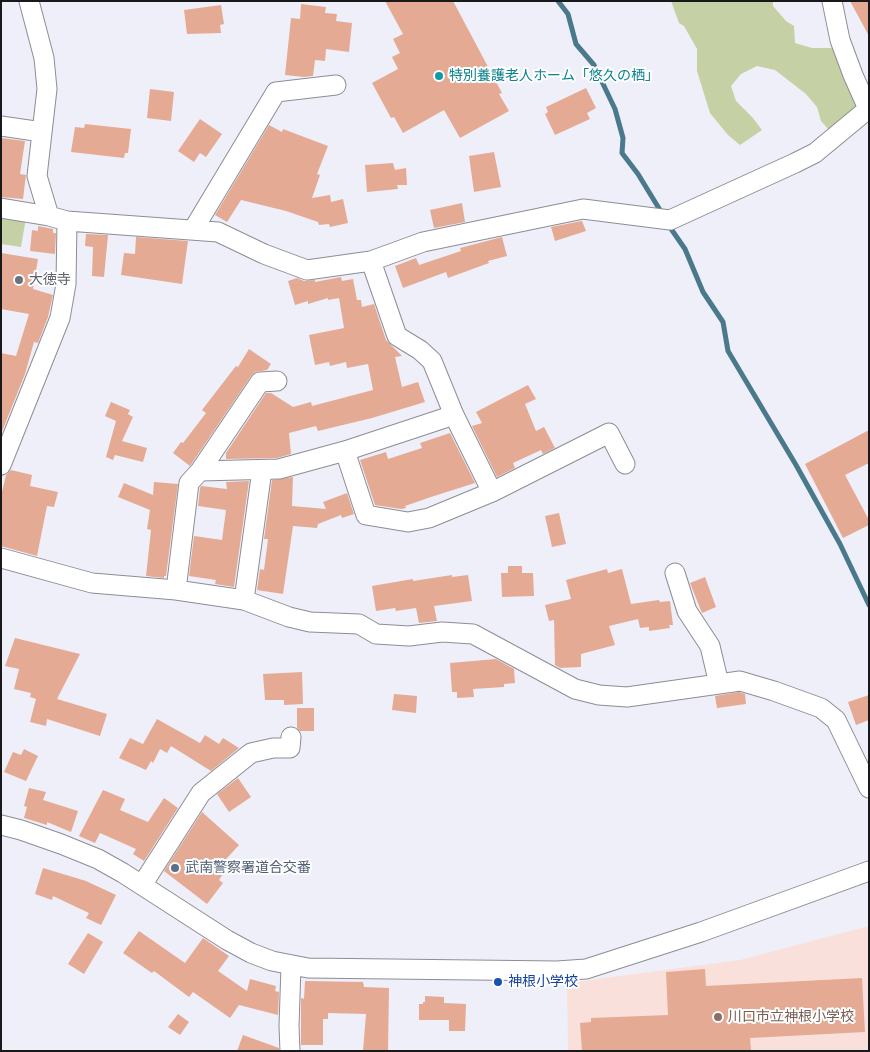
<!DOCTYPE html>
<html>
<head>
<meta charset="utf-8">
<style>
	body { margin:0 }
	#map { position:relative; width:870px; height:1052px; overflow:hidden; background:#efeff9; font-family:"PT Sans Narrow",sans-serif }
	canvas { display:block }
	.frame { position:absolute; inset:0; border:2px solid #19191c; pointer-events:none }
</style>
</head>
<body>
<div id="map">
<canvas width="870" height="1052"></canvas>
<div class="frame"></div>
</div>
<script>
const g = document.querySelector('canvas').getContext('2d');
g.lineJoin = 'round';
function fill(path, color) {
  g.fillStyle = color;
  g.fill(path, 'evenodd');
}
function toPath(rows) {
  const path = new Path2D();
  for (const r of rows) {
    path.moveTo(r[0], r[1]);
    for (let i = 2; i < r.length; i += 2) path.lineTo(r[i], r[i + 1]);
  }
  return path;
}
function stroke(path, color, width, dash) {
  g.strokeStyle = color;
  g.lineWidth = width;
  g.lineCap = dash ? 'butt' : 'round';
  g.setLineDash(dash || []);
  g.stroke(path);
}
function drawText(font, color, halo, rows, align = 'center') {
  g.font = font + ' "PT Sans Narrow","Noto Sans JP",sans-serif';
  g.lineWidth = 4;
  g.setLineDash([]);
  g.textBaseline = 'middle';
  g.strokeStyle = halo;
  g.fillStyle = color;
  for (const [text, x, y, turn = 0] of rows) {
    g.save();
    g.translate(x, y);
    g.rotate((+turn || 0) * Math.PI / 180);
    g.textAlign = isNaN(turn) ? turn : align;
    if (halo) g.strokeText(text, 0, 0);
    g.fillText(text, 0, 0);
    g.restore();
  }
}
const education = toPath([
	[869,926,869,1051,568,1051,567,983,740,960]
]);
const green = toPath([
	[671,1,773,1,773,6,786,21,794,26,795,43,812,48,831,48,839,52,862,107,829,130,821,121,817,107,806,94,775,70,757,66,741,74,731,86,736,101,753,118,762,130,740,145,728,135,710,113,697,71,697,49,684,26,679,23],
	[1,214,26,218,21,247,1,244]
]);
const stream = toPath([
	[558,1,568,14,576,44,594,65,615,109,623,138,622,153,638,174,663,215],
	[667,223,685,249,703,292,723,322,728,351,796,465,840,544,869,605]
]);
const building = toPath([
	[385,1,453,1,502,93,499,94,509,111,460,138,444,110,403,133,394,117,391,118,372,83,398,69,392,57,400,53,393,39,403,34],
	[850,1,869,1,869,36],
	[301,4,326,7,325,13,337,14,336,21,352,23,349,52,326,49,325,61,315,60,313,76,304,77,285,75,291,18,300,19],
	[221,5,224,24,220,25,221,33,187,34,184,10],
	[586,88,596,108,587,113,590,119,555,135,545,114,548,112,546,107],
	[150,89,174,92,171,121,147,118],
	[200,119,222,134,206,157,200,153,194,162,178,151],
	[85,124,131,129,128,153,125,153,124,158,71,152,75,127,84,128],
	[269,125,282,132,283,129,328,146,317,174,320,175,312,198,330,195,331,202,343,199,348,223,330,227,329,224,319,225,318,222,286,211,241,200,227,222,215,215],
	[1,138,25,141,20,174,26,175,23,199,1,197],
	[494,152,501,187,474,192,469,156],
	[393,163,395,170,406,168,407,185,397,185,398,189,367,192,365,165],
	[462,203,465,222,434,228,430,210],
	[582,221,586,231,555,241,551,227],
	[38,226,53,229,53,233,56,233,55,254,30,251,32,230,38,231],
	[86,234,108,235,104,277,92,276,93,247,85,246],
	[136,237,188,241,182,284,121,275,124,253,135,254],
	[502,237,507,256,488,261,489,263,448,278,446,272,403,288,395,266,416,258,419,265,461,251,460,248],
	[1,253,38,259,33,289,53,295,48,317,38,343,34,342,25,374,1,434,1,353,16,356,29,314,1,309],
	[341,277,342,281,353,279,357,300,361,300,362,307,374,304,386,340,402,356,395,357,402,387,418,382,425,402,372,418,318,431,316,426,289,433,291,454,277,458,226,459,226,453,266,393,271,393,293,407,311,402,312,406,373,390,368,364,347,368,346,362,330,366,329,362,315,365,309,335,344,328,339,298,328,300,328,298,308,304,308,301,295,305,288,281,297,278,304,281,315,280,315,282],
	[249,349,271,364,267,370,255,372,251,376,190,466,173,453,181,442,183,443,206,413,202,410,236,366,238,367],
	[528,385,536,399,525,404,536,431,544,427,555,448,543,454,541,450,513,463,515,468,497,477,472,426,482,423,476,412],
	[111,402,130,410,128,414,133,417,122,441,147,448,143,462,115,455,113,460,106,457,116,421,105,416],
	[869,430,869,463,845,475,869,520,869,525,843,538,805,464],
	[450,433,475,483,431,497,405,506,406,508,401,509,375,505,360,460,386,452,388,459,422,448,420,443],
	[11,470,32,475,30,486,58,492,54,507,47,506,37,556,1,546,1,496,6,475],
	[293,477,292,506,326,509,323,502,347,493,354,514,342,518,341,515,318,524,317,528,293,526,283,594,257,590,260,569,264,570,268,539,264,539,272,480],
	[249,481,234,587,215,584,216,580,189,576,194,536,222,540,226,510,198,506,200,488,201,486,227,489,226,482],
	[154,482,178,484,166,576,164,576,164,578,146,576,151,530,147,529,150,510,118,497,124,483,153,495],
	[559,513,566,544,552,547,545,516],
	[508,566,522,566,522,573,533,573,534,596,502,597,501,573,508,573],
	[607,569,608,573,622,569,631,604,659,600,660,602,670,601,673,625,669,625,670,628,649,631,649,627,640,628,638,619,609,626,615,645,581,654,581,667,560,668,555,665,554,620,549,621,545,605,571,599,566,580],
	[452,575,452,577,468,575,472,601,434,606,437,621,419,623,416,608,396,611,395,608,376,611,372,586,413,579,413,581],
	[705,577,716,607,702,613,690,583],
	[15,638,80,654,57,699,107,714,100,736,47,719,46,726,30,722,36,699,30,697,31,693,14,689,19,669,5,666],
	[496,659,514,669,515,683,504,684,504,687,473,689,474,697,457,698,457,692,452,692,450,663],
	[302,672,303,704,284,705,284,700,265,700,263,674],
	[739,692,745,694,746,704,717,708,715,696],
	[394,694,417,696,416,713,392,710],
	[869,695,869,720,856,725,848,702],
	[297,708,314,708,314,731,300,731,297,728],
	[157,719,200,743,205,735,219,744,223,738,239,748,211,771,171,746,167,753,160,749,153,763,151,761,146,770,119,758,130,738,143,744],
	[24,749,38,756,26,781,4,772,13,752,21,755],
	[238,778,251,797,229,812,217,794],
	[29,788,46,792,43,800,78,811,71,832,47,822,47,825,24,818,27,807,24,806],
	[103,790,125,799,120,810,148,822,164,798,178,808,144,861,133,854,136,849,100,833,95,843,79,836],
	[202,812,239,845,217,869,223,874,219,880,223,883,207,904,164,871],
	[43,868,86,881,116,895,101,925,86,918,89,913,53,896,52,900,35,894],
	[139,931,185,963,203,938,229,956,218,971,247,991,250,979,276,986,275,991,279,992,278,1015,239,1005,230,1018,193,992,189,997,154,971,152,973,123,953],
	[88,933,103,942,84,974,68,964],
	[705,969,706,986,862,978,865,1032,750,1038,751,1050,582,1051,580,1023,591,1022,591,1018,668,1015,666,972],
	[305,981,363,982,364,987,389,988,388,1051,363,1051,366,1014,328,1013,328,1019,323,1019,323,1045,301,1045,301,998,304,999],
	[425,996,444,997,444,1003,466,1004,465,1031,449,1031,449,1020,419,1020,419,1004,423,1004,423,1002,425,1002],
	[178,1014,189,1022,180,1035,168,1027],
	[243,1035,279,1048,279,1051,237,1051]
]);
const minor = toPath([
	[29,1,44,58,47,89,37,176,49,216],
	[832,1,840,40,853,75,869,111],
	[1,126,42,132],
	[1,208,49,216,67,221,218,232,264,254,307,270,371,261,423,242,583,209,670,220,795,163,815,153,868,109],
	[193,230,276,92,336,85],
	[371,261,397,336,420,350,432,361,454,415,492,492],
	[345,451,366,515,408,522,429,518,492,492,609,433,625,464],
	[1,465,60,318,66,284,67,221],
	[200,471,279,469,345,451,454,415],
	[1,558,92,583,176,590,244,600,289,617,310,622,359,624,376,634,409,636,442,632,473,634,575,689,599,695,627,697,740,681,774,691,821,708,836,720,869,788],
	[675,573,687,611,710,646,719,684],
	[176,590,189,483,200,471,260,382,277,381],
	[244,600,262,470],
	[1,825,21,830,61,844,98,859,123,873,227,940,251,953,272,961,308,968,557,971,586,969,701,932,869,871],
	[142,885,201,793,251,753,273,748,290,748,291,737],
	[290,1051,289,1026,291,966]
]);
const markers = [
	[439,76,5,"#0f9aa8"],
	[19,280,5,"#6b7280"],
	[175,868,5,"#5c6f8a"],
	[498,982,5,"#1a4fb4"],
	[718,1017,5,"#8d6e63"]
];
const cultureNames = [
	["特別養護老人ホーム「悠久の栖」",449,76]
];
const worshipNames = [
	["大徳寺",29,280]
];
const serviceNames = [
	["武南警察署道合交番",185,868]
];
const transitNames = [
	["神根小学校",508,982]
];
const educationNames = [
	["川口市立神根小学校",728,1017]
];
fill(education, '#fae0da');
fill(green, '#c5d1a4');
stroke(stream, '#4a798b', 5);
fill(building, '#e5aa94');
stroke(minor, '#8c8d95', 21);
stroke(minor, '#fff', 19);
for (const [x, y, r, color] of markers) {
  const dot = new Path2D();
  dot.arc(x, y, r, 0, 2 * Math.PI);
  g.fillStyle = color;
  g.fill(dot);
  stroke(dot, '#fefefe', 2);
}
drawText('14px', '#0d838f', '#fefefe', cultureNames, 'left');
drawText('14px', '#5b616d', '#fefefe', worshipNames, 'left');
drawText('14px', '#4e5e75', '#fefefe', serviceNames, 'left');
drawText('14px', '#164399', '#fefefe', transitNames, 'left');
drawText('14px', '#785e54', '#fefefe', educationNames, 'left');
</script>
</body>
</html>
